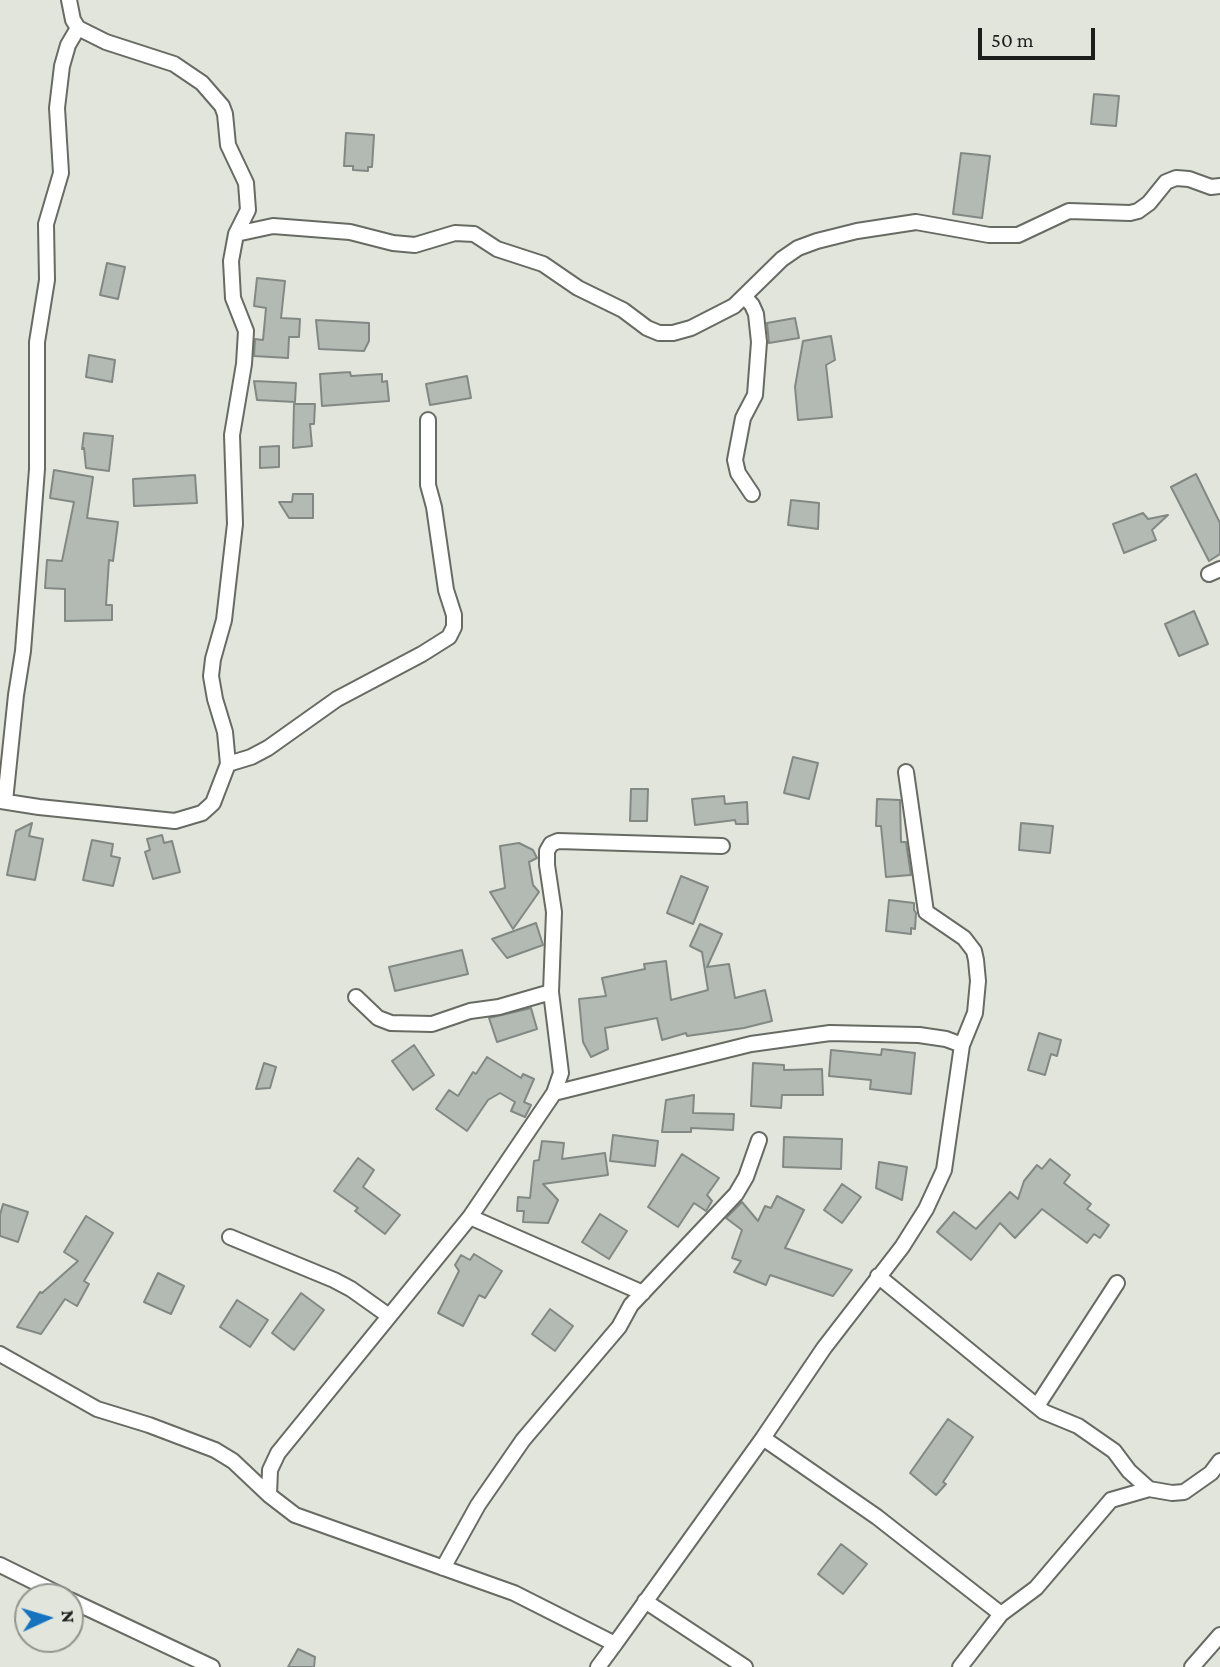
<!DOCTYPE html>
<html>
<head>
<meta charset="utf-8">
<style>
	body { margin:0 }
	#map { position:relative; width:1220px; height:1667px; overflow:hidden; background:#e1e5dc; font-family:"Crimson Pro",serif }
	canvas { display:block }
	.north { position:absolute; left:14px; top:1583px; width:70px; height:70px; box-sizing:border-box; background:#e1e5dc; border:2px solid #92958f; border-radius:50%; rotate:86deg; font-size:19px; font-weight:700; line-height:28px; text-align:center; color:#1c1e1b }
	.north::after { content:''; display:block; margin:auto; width:24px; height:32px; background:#1472bf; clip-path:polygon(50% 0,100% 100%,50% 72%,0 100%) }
	.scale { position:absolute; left:978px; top:28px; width:117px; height:32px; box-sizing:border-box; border:4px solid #1c1e1b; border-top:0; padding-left:9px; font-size:21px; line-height:24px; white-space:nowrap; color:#1c1e1b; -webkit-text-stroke:5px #e1e5dc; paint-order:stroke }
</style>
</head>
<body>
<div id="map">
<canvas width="1220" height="1667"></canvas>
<div class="north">N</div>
<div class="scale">50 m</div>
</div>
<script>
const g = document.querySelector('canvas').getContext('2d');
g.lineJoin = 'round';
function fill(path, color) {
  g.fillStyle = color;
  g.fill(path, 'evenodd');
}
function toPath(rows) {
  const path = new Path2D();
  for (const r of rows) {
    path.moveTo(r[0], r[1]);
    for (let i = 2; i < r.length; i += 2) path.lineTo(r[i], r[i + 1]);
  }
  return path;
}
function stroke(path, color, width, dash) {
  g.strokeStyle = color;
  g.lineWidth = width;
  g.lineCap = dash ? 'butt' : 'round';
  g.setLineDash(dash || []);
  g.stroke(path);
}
const building = toPath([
	[1094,94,1119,96,1116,126,1091,124,1094,94],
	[346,133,374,135,372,167,368,167,368,171,353,170,353,166,344,166,346,133],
	[961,153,990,156,982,218,953,214,961,153],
	[107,263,125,267,118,299,100,295,107,263],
	[257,278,285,281,281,318,300,319,299,337,289,337,288,358,254,356,255,339,263,340,266,308,254,306,257,278],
	[795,318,799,338,769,343,767,323,795,318],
	[316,320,369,323,369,341,364,351,319,349,316,320],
	[831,336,835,360,826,365,832,417,798,420,795,387,803,341,831,336],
	[89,355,115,360,112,382,86,377,89,355],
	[350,372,351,376,382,374,382,382,387,381,389,401,322,406,320,374,350,372],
	[467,376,471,398,430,405,426,384,467,376],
	[254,381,296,383,295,402,257,400,254,381],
	[294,404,315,404,314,424,310,424,312,446,293,448,294,404],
	[84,433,113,436,109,471,86,468,84,448,82,449,84,433],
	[279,446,279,467,260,468,260,447,279,446],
	[54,470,93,477,87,518,118,522,113,561,109,560,106,605,112,605,112,620,65,621,65,589,45,588,47,560,62,561,74,502,50,498,54,470],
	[1196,474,1220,523,1220,554,1209,561,1171,487,1196,474],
	[195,475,197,503,134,506,133,479,195,475],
	[293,494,313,494,313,518,289,518,279,502,292,502,293,494],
	[791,500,819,503,818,529,788,525,791,500],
	[1143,513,1148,519,1168,515,1152,530,1156,540,1124,553,1113,524,1143,513],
	[1194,611,1208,644,1179,656,1165,624,1194,611],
	[793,757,818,763,809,799,784,793,793,757],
	[631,789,648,789,647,821,630,821,631,789],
	[724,796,725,804,747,802,748,824,736,824,735,820,695,825,692,799,724,796],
	[877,799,900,800,901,842,906,842,911,875,886,877,881,826,876,826,877,799],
	[32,823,29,836,43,839,35,880,7,875,16,831,32,823],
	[1021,823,1053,826,1050,853,1019,850,1021,823],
	[162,835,164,843,172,841,180,872,153,879,145,852,150,850,147,839,162,835],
	[92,840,113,844,111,856,120,858,113,886,83,880,92,840],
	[519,843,533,850,537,858,529,862,533,885,539,892,513,929,490,892,505,888,500,846,519,843],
	[681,876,708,887,693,924,667,913,681,876],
	[889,900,914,903,914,910,916,913,915,929,911,928,911,934,886,931,889,900],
	[536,923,543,945,507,958,492,939,536,923],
	[700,924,722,934,707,967,729,964,735,998,765,990,772,1021,744,1028,687,1036,686,1033,662,1040,657,1018,605,1028,608,1049,591,1057,583,1042,579,999,606,996,602,978,645,969,644,964,666,961,671,1000,708,990,702,952,690,946,700,924],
	[462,950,468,974,395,991,389,967,462,950],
	[531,1008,537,1029,497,1042,489,1018,531,1008],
	[1039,1033,1061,1040,1057,1056,1051,1054,1045,1075,1028,1070,1039,1033],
	[414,1045,434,1075,413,1090,392,1061,414,1045],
	[882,1049,915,1053,911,1094,870,1089,871,1080,829,1076,831,1050,881,1055,882,1049],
	[487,1057,521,1078,523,1074,534,1079,524,1102,531,1105,525,1117,511,1111,515,1102,500,1093,488,1100,467,1131,436,1109,449,1090,458,1096,473,1072,476,1074,487,1057],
	[264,1063,276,1067,270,1088,256,1089,264,1063],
	[753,1063,784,1065,784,1070,822,1069,823,1095,782,1095,781,1108,751,1106,753,1063],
	[694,1095,693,1113,734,1114,733,1130,691,1128,691,1132,662,1132,666,1100,694,1095],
	[613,1135,658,1141,655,1166,610,1161,613,1135],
	[784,1137,842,1139,841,1169,783,1167,784,1137],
	[542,1141,564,1143,562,1159,605,1153,608,1175,543,1184,558,1200,548,1223,523,1222,524,1211,517,1211,518,1197,530,1198,534,1161,539,1160,542,1141],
	[682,1154,719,1178,707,1195,712,1201,706,1211,694,1203,678,1227,648,1207,682,1154],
	[358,1158,374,1170,363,1187,400,1215,385,1234,355,1211,358,1208,334,1191,358,1158],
	[1050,1159,1070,1175,1064,1183,1091,1204,1087,1209,1109,1225,1100,1238,1094,1234,1087,1243,1042,1209,1015,1238,1000,1223,971,1260,937,1232,954,1212,976,1229,1010,1192,1018,1199,1024,1181,1037,1165,1042,1169,1050,1159],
	[879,1162,907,1167,902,1200,876,1188,879,1162],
	[842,1184,861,1197,842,1223,824,1210,842,1184],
	[777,1196,804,1210,785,1248,852,1270,833,1296,770,1275,766,1285,734,1272,741,1261,732,1258,742,1230,726,1218,742,1202,758,1221,765,1206,771,1208,777,1196],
	[3,1204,28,1212,18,1242,0,1236,0,1215,3,1204],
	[600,1214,627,1231,609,1259,582,1242,600,1214],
	[86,1216,113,1233,84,1281,89,1284,77,1306,65,1299,41,1334,17,1327,40,1292,42,1293,78,1261,64,1252,86,1216],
	[474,1254,502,1271,485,1298,479,1295,463,1326,438,1313,459,1271,455,1265,461,1255,470,1260,474,1254],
	[158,1273,184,1286,171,1314,144,1302,158,1273],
	[301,1293,324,1310,294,1350,272,1333,301,1293],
	[237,1300,268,1320,250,1347,220,1327,237,1300],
	[550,1309,573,1326,555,1351,532,1334,550,1309],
	[948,1419,973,1437,943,1482,946,1484,936,1495,910,1473,948,1419],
	[841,1544,867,1564,843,1594,818,1574,841,1544],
	[298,1649,315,1657,314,1667,288,1667,298,1649]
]);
const minor = toPath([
	[236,234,273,226,350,232,393,243,415,245,455,233,474,234,497,249,543,264,578,288,623,310,647,328,659,333,673,333,691,328,734,306,782,259,798,248,817,241,857,231,916,222,989,235,1018,235,1069,211,1130,213,1138,211,1149,203,1166,182,1176,178,1189,179,1211,187,1220,186],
	[745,297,752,305,756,314,759,342,755,395,743,418,735,460,738,473,752,494],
	[1209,574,1220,569],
	[228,764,251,757,268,748,337,699,422,654,449,637,454,627,454,615,446,590,434,507,428,485,428,420],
	[0,801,39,807,175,821,202,813,213,803,228,764,225,732,215,699,211,676,213,659,224,620,235,524,232,435,244,364,246,331,233,298,231,261,236,234,248,210,246,183,228,145,225,114,222,106,202,83,174,64,106,42,78,28,73,20,69,0],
	[5,801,16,695,23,651,37,469,37,342,47,280,46,224,61,173,57,108,62,66,68,45,78,28],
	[356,997,378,1018,391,1023,432,1024,470,1011,499,1007,551,992],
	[554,1093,751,1044,830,1033,919,1035,946,1039,962,1045],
	[470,1217,643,1293],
	[230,1237,334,1280,351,1289,389,1316],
	[878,1276,1044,1412,1078,1426,1114,1451,1129,1471,1149,1489],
	[0,1354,97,1409,149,1425,215,1450,233,1461,269,1495,295,1515,514,1593,615,1644,598,1667],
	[1037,1406,1117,1283],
	[763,1438,877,1517,1001,1614],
	[269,1495,270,1470,278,1453,470,1217,554,1093,561,1073,551,992,554,912,547,865,547,851,551,844,558,841,722,846],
	[0,1565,65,1597],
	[443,1568,478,1505,523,1440,619,1327,631,1305,736,1194,746,1177,759,1140],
	[70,1600,212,1667],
	[645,1601,745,1667],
	[615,1644,763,1438,824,1348,902,1247,926,1209,944,1170,962,1045,975,1013,978,981,976,960,974,951,964,938,926,912,906,772],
	[960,1667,1001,1614,1036,1588,1111,1500,1149,1489,1172,1493,1184,1492,1211,1473,1220,1461],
	[1192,1667,1220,1635]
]);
fill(building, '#b3bab4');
stroke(building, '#828984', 2);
stroke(minor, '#686b64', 18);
stroke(minor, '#fff', 14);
</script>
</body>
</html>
